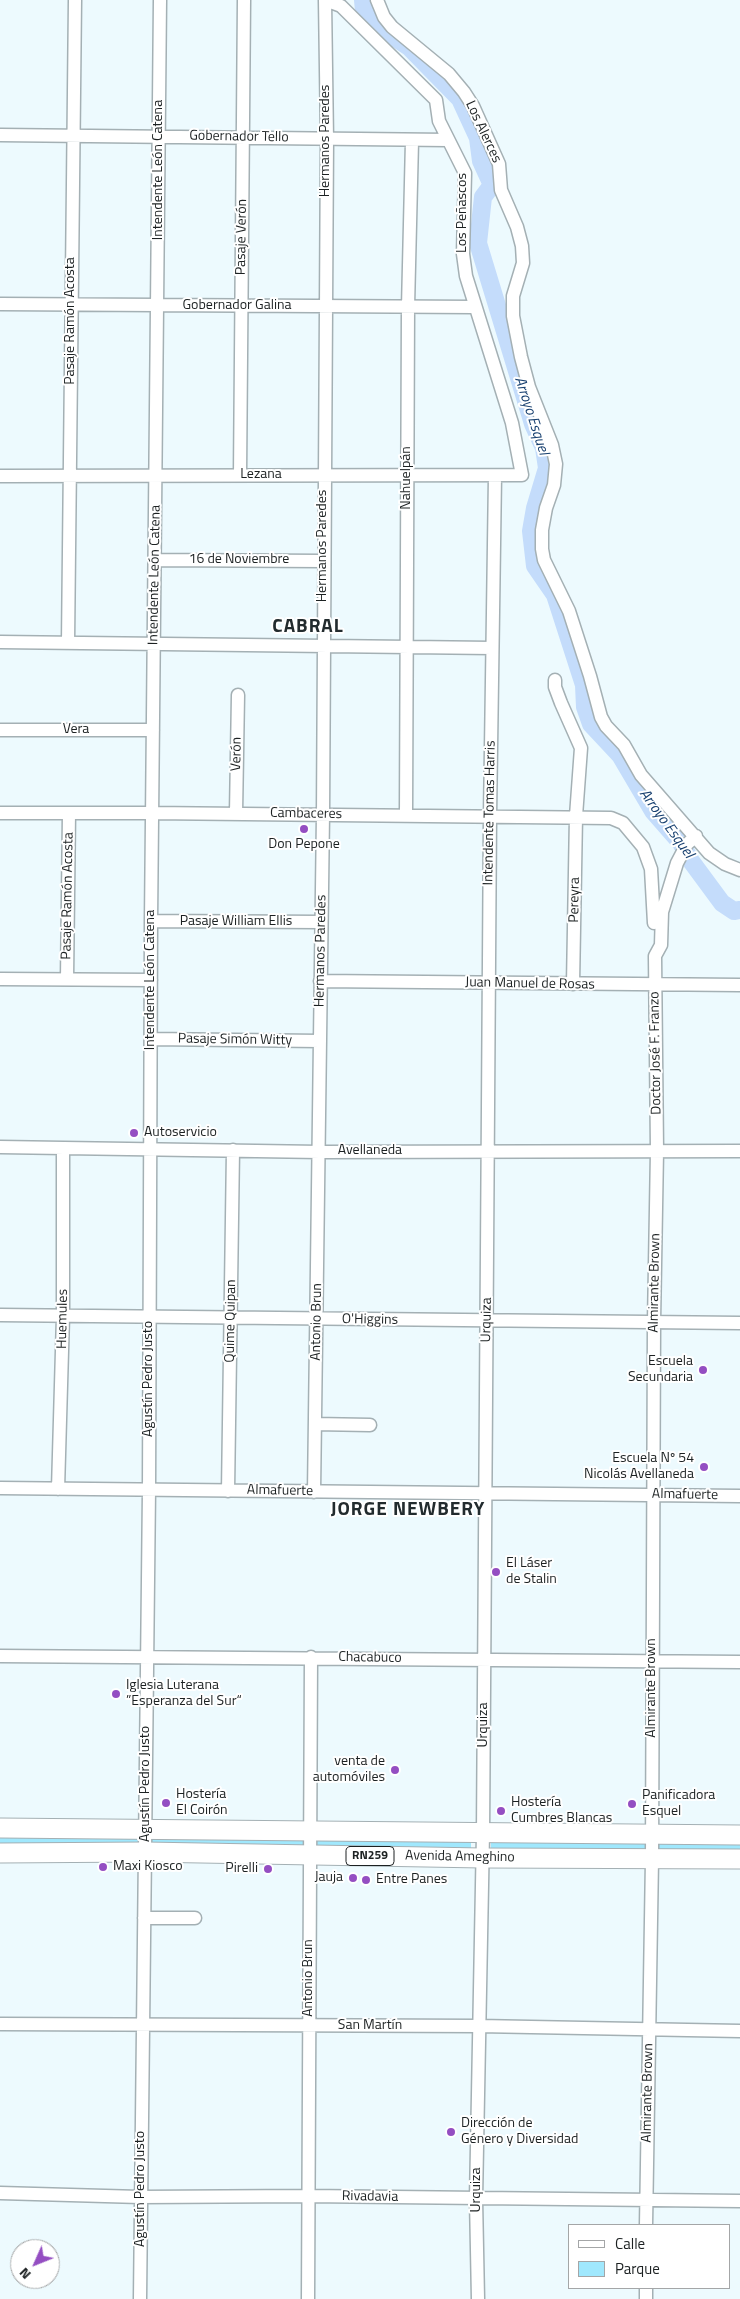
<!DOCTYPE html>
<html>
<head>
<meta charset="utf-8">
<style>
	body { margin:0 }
	#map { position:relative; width:740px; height:2299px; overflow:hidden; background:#edfafe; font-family:"Titillium Web",sans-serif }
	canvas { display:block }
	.legend { position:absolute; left:568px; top:2224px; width:162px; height:65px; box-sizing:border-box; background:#fff; border:1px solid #a4a6a7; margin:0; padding:6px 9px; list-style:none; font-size:15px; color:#1c2122 }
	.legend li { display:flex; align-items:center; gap:10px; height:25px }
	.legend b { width:25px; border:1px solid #a4a6a7 }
	.north { position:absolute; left:10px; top:2239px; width:50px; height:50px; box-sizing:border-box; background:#fff; border:1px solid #a4a6a7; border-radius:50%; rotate:226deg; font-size:14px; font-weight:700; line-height:20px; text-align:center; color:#1c2122 }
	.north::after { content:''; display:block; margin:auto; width:18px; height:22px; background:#944ec2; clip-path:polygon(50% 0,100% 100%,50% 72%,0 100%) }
</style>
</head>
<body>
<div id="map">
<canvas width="740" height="2299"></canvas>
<ul class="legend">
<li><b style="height:6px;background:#fff"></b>Calle</li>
<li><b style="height:14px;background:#a0e8fd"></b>Parque</li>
</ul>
<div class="north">N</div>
</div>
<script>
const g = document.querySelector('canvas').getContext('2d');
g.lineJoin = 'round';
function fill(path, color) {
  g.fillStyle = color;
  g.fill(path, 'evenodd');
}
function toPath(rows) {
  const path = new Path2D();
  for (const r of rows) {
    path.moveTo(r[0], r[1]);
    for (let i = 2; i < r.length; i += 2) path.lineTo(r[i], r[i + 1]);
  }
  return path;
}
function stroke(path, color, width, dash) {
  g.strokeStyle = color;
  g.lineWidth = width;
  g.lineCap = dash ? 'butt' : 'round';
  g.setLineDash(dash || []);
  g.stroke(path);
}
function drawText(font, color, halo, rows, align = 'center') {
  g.font = font + ' "Titillium Web",sans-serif';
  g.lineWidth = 4;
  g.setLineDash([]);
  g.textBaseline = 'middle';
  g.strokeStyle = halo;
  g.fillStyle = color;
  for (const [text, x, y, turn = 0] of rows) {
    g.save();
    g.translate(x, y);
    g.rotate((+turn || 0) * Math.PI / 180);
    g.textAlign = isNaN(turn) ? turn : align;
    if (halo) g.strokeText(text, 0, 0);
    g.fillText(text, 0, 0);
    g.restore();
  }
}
const green = toPath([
	[139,1833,140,1845,0,1846,0,1834],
	[305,1835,305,1847,151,1848,151,1836],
	[317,1839,471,1839,471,1851,317,1851],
	[491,1841,645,1841,645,1852,491,1853],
	[655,1842,740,1842,740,1853,656,1854]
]);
const river = toPath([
	[363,0,364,11,380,28,409,47,460,99,478,138,481,161,492,185,483,197,478,243,533,424,544,448,547,468,535,508,531,531,535,566,555,595,584,685,585,707,591,724,620,755,653,811,681,843,691,861,722,903,734,911,740,910]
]);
const minor = toPath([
	[377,0,384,17,392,27,449,74,464,92,473,106,499,164,501,190,517,227,522,246,523,263,513,296,513,316,521,357,529,387,552,445,556,464,554,485,546,508,542,530,542,549,544,560,569,611,590,676,601,717,606,726,624,745,641,775,709,853,725,864,740,870],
	[0,135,448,140],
	[0,304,474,307],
	[240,475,244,0],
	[0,476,522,475,512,423,466,276,463,254,465,173,439,121,436,100,341,6,325,0],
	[155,560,323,561],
	[0,642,492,648],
	[68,643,75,0],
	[555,680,555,687,561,703,581,748,576,816,573,984],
	[0,730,153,730],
	[0,813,152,813,611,818,623,823,643,847,651,869,654,923],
	[236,813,238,695],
	[406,815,408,307,412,141],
	[151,921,321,922],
	[0,979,151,980],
	[67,979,69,813],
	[320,981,740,985],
	[151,1039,320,1041],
	[0,1147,320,1152,740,1151],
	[0,1315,740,1323],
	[315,1424,370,1425],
	[0,1488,740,1496],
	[58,1489,63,1316,63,1148],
	[228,1491,233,1150],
	[314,1492,323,814,327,139,325,0],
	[0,1656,740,1662],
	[144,1918,195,1918],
	[0,2024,479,2026,740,2031],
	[0,2193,140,2197,308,2196,740,2201],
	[646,2225,652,1859,654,1322,657,1151,655,956,661,945,662,912,677,863,687,844,696,836],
	[140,2299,149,1490,151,921,160,0],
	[308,2299,311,1657],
	[478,2299,476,2199,483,1833,490,816,495,476],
	[646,2299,646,2288]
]);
const highway = toPath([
	[0,1828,740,1835],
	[0,1853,145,1852,482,1858,740,1859]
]);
const markers = [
	[304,829,5,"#944ec2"],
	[134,1133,5,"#944ec2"],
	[703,1370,5,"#944ec2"],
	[704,1467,5,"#944ec2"],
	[496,1572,5,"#944ec2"],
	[116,1694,5,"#944ec2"],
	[395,1770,5,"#944ec2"],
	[166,1803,5,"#944ec2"],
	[632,1804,5,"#944ec2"],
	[501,1811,5,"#944ec2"],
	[103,1867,5,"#944ec2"],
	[268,1869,5,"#944ec2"],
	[353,1878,5,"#944ec2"],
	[366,1880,5,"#944ec2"],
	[451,2132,5,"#944ec2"]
];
const shields = [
	[370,1856,48]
];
const shieldNames = [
	["RN259",370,1856]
];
const streetNames = [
	["Los Alerces",483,132,65],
	["Gobernador Tello",239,137,1],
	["Hermanos Paredes",326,141,-90],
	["Intendente León Catena",159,170,-90],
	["Los Peñascos",463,213,-90],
	["Pasaje Verón",242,237,-89],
	["Gobernador Galina",237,306],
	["Pasaje Ramón Acosta",71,321,-90],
	["Lezana",261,475],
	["Nahuelpán",407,478,-90],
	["Hermanos Paredes",323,546,-90],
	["16 de Noviembre",239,560],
	["Intendente León Catena",155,575,-89],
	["Vera",76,730],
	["Verón",237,754,-89],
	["Intendente Tomas Harris",490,813,-89],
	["Cambaceres",306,814,1],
	["Pasaje Ramón Acosta",68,896,-89],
	["Pereyra",575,900,-89],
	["Pasaje William Ellis",236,922],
	["Hermanos Paredes",321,951,-89],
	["Intendente León Catena",151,980,-90],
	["Juan Manuel de Rosas",530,984,1],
	["Pasaje Simón Witty",235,1040,1],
	["Doctor José F. Franzo",656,1053,-91],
	["Avellaneda",370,1151],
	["Almirante Brown",655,1283,-89],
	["Huemules",63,1319,-89],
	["O'Higgins",370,1320,1],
	["Urquiza",487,1320,-89],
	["Quime Quipan",231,1321,-89],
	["Antonio Brun",317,1322,-89],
	["Agustín Pedro Justo",149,1379,-90],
	["Almafuerte",280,1491,1],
	["Almafuerte",685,1495,1],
	["Chacabuco",370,1658,1],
	["Almirante Brown",652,1688,-90],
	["Urquiza",484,1725,-90],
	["Agustín Pedro Justo",146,1784,-90],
	["Avenida Ameghino",460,1857,1],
	["Antonio Brun",309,1978,-90],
	["San Martín",370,2026],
	["Almirante Brown",648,2093,-89],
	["Agustín Pedro Justo",141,2189,-90],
	["Urquiza",477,2190,-90],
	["Rivadavia",370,2197,1]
];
const poiNames = [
	["Don Pepone",304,845,"center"],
	["Autoservicio",144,1133],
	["Escuela",693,1362,"right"],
	["Secundaria",693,1378,"right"],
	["Escuela Nº 54",694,1459,"right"],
	["Nicolás Avellaneda",694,1475,"right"],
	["El Láser",506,1564],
	["de Stalin",506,1580],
	["Iglesia Luterana",126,1686],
	["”Esperanza del Sur“",126,1702],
	["venta de",385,1762,"right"],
	["automóviles",385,1778,"right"],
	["Hostería",176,1795],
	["El Coirón",176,1811],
	["Panificadora",642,1796],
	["Esquel",642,1812],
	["Hostería",511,1803],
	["Cumbres Blancas",511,1819],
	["Maxi Kiosco",113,1867],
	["Pirelli",258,1869,"right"],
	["Jauja",343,1878,"right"],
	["Entre Panes",376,1880],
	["Dirección de",461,2124],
	["Género y Diversidad",461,2140]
];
const waterNames = [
	["Arroyo Esquel",531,416,72],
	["Arroyo Esquel",666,824,54]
];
const districtNames = [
	["CABRAL",308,627],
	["JORGE NEWBERY",408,1510]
];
fill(green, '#a0e8fd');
stroke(river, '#c4dcfb', 18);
stroke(minor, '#a4b0b4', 15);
stroke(highway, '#a4b0b4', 21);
stroke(minor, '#fff', 12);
stroke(highway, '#fff', 19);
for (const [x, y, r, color] of markers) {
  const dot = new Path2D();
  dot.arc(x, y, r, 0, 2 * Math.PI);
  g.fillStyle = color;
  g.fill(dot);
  stroke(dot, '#fff', 2);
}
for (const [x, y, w] of shields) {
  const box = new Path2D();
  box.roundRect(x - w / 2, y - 9.5, w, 19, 4);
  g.fillStyle = '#fff';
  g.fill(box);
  stroke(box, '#1c2122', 1);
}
drawText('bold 12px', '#1c2122', null, shieldNames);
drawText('14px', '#1c2122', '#fff', streetNames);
drawText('14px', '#1c2122', '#fff', poiNames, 'left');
drawText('italic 15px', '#184070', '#fff', waterNames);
g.letterSpacing = '1px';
drawText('bold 19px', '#222b2e', '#fff', districtNames);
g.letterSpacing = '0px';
</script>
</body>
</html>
